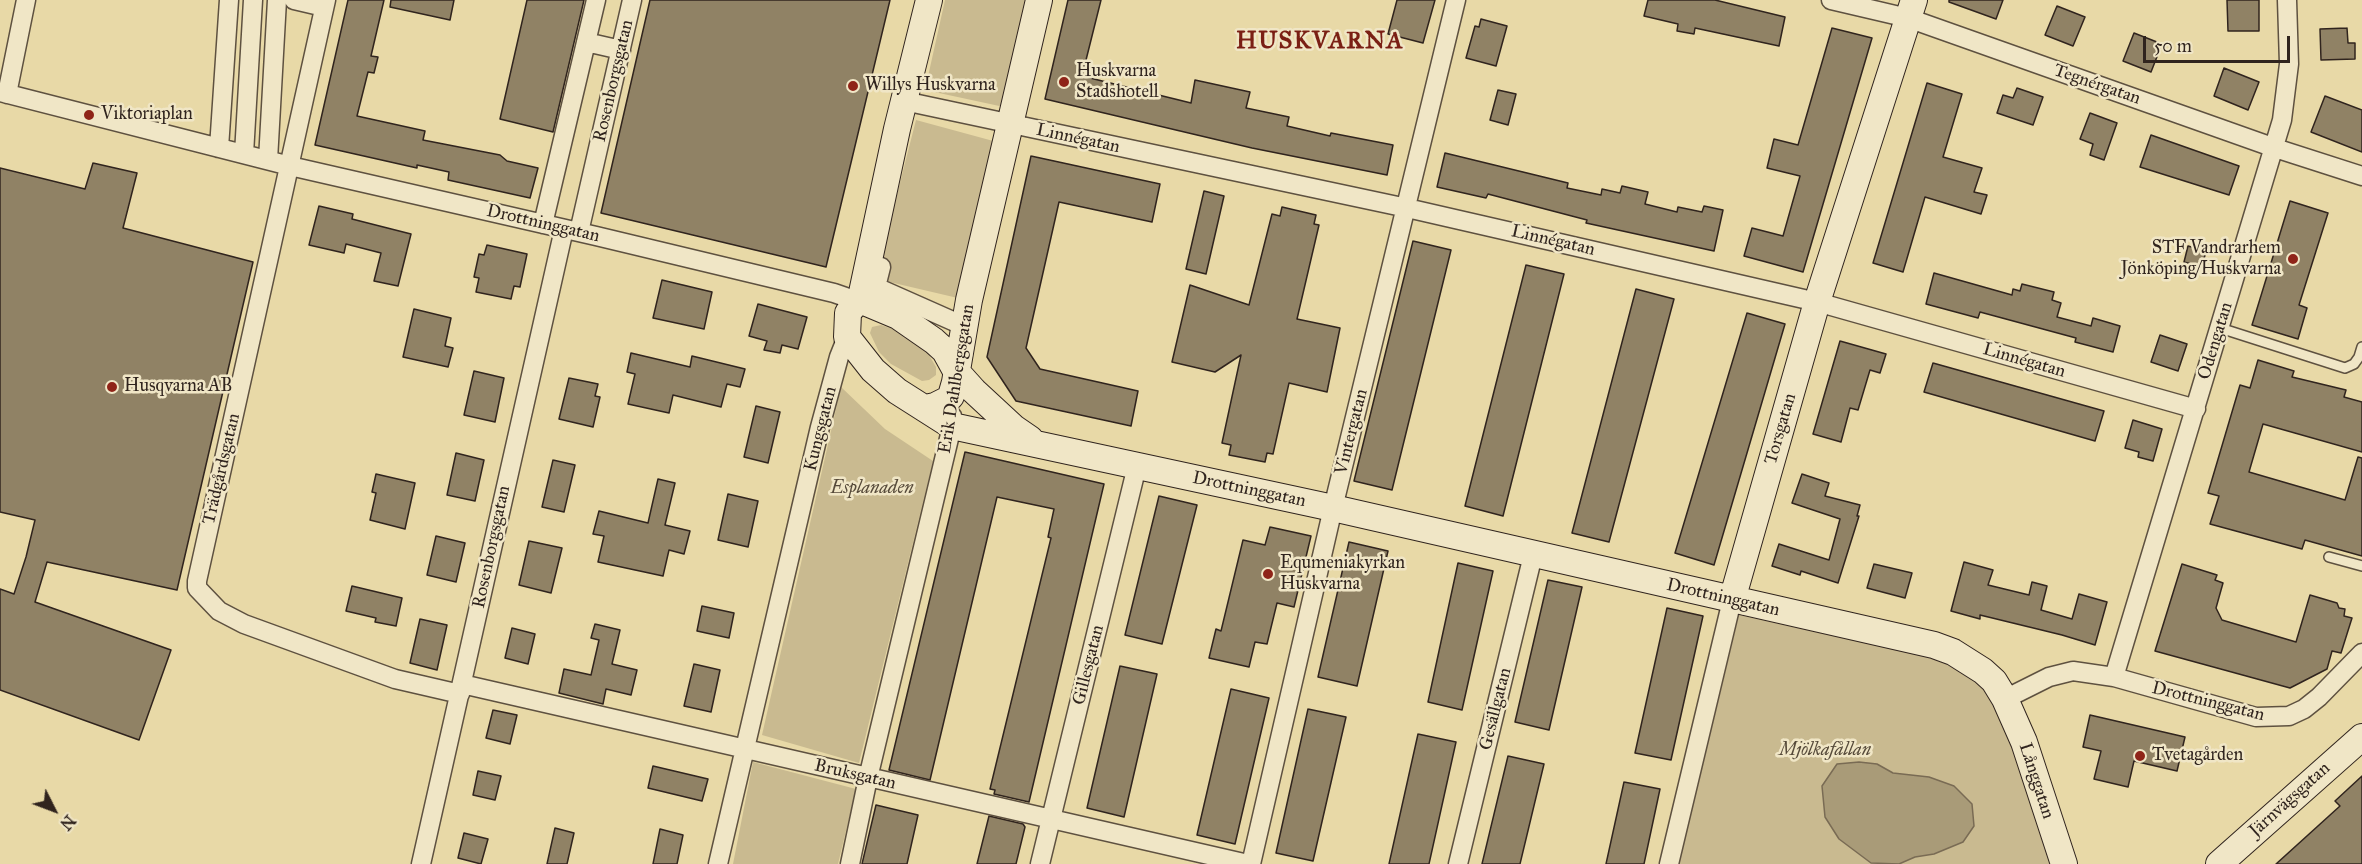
<!DOCTYPE html>
<html>
<head>
<meta charset="utf-8">
<style>
	body { margin:0 }
	#map { position:relative; width:2362px; height:864px; overflow:hidden; background:#e8d9a7; font-family:"IM FELL Great Primer",serif }
	canvas { display:block }
	.north { position:absolute; left:24px; top:780px; width:60px; height:60px; -webkit-text-stroke:4px #f0e6c6; paint-order:stroke; rotate:132deg; font-size:16px; font-weight:700; line-height:24px; text-align:center; color:#30241e }
	.north::after { content:''; display:block; margin:auto; width:21px; height:27px; background:#30241e; clip-path:polygon(50% 0,100% 100%,50% 72%,0 100%) }
	.scale { position:absolute; left:2143px; top:36px; width:147px; height:27px; box-sizing:border-box; border:3px solid #30241e; border-top:0; padding-left:8px; font-size:18px; line-height:21px; white-space:nowrap; color:#30241e; -webkit-text-stroke:4px #f0e6c6; paint-order:stroke }
</style>
</head>
<body>
<div id="map">
<canvas width="2362" height="864"></canvas>
<div class="north">N</div>
<div class="scale">50 m</div>
</div>
<script>
const g = document.querySelector('canvas').getContext('2d');
g.lineJoin = 'round';
function fill(path, color) {
  g.fillStyle = color;
  g.fill(path, 'evenodd');
}
function toPath(rows) {
  const path = new Path2D();
  for (const r of rows) {
    path.moveTo(r[0], r[1]);
    for (let i = 2; i < r.length; i += 2) path.lineTo(r[i], r[i + 1]);
  }
  return path;
}
function stroke(path, color, width, dash) {
  g.strokeStyle = color;
  g.lineWidth = width;
  g.lineCap = dash ? 'butt' : 'round';
  g.setLineDash(dash || []);
  g.stroke(path);
}
function drawText(font, color, halo, rows, align = 'center') {
  g.font = font + ' "IM FELL Great Primer",serif';
  g.lineWidth = 5;
  g.setLineDash([]);
  g.textBaseline = 'middle';
  g.strokeStyle = halo;
  g.fillStyle = color;
  for (const [text, x, y, turn = 0] of rows) {
    g.save();
    g.translate(x, y);
    g.rotate((+turn || 0) * Math.PI / 180);
    g.textAlign = isNaN(turn) ? turn : align;
    if (halo) g.strokeText(text, 0, 0);
    g.fillText(text, 0, 0);
    g.restore();
  }
}
const green = toPath([
	[945,0,1028,0,1004,107,925,90],
	[916,120,997,142,962,299,881,280,880,261],
	[881,325,902,332,925,348,936,367,936,375,929,380,922,381,891,364,879,352,870,333,872,327],
	[841,387,885,429,933,461,859,763,762,735],
	[1739,615,1933,658,1964,671,2005,708,2057,864,1679,864],
	[753,762,856,789,838,864,733,864]
]);
const water = toPath([
	[1859,762,1877,764,1893,773,1929,777,1954,786,1972,804,1974,826,1963,842,1934,854,1915,857,1899,864,1871,863,1839,839,1825,817,1822,786,1837,764,1859,762]
]);
const building = toPath([
	[348,0,384,0,371,56,378,57,374,73,368,72,357,116,425,131,423,140,500,155,507,161,538,168,530,198,448,180,449,172,417,165,417,168,315,145,348,0],
	[391,0,454,0,450,20,390,7,391,0],
	[527,0,584,0,553,132,500,119,527,0],
	[650,0,890,0,826,267,601,213,650,0],
	[1068,0,1101,0,1082,76,1191,103,1195,80,1250,92,1246,108,1289,117,1287,126,1330,136,1331,133,1393,145,1387,175,1252,148,1045,99,1068,0],
	[1397,0,1435,0,1423,43,1388,34,1397,0],
	[1648,0,1715,0,1785,17,1779,46,1695,28,1694,34,1677,31,1678,24,1644,16,1648,0],
	[1949,0,2003,0,1996,19,1949,2,1949,0],
	[2227,0,2259,0,2259,31,2228,31,2227,0],
	[2057,6,2085,17,2073,46,2045,35,2057,6],
	[1481,19,1507,26,1496,66,1466,58,1475,26,1479,27,1481,19],
	[1832,28,1872,38,1803,272,1744,256,1752,228,1783,236,1800,176,1767,168,1774,139,1798,145,1832,28],
	[2347,28,2348,43,2355,43,2355,59,2321,60,2320,29,2347,28],
	[2134,33,2162,44,2151,72,2123,61,2134,33],
	[2224,68,2259,82,2248,110,2214,96,2224,68],
	[1927,83,1962,94,1943,157,1982,168,1974,192,1987,195,1981,214,1925,197,1903,272,1873,263,1927,83],
	[2017,88,2043,97,2033,125,1997,113,2003,95,2013,98,2017,88],
	[1498,90,1516,94,1508,125,1490,120,1498,90],
	[2325,96,2362,110,2362,152,2311,132,2325,96],
	[2090,113,2117,123,2104,160,2090,155,2093,144,2080,139,2090,113],
	[2151,135,2239,166,2229,195,2140,167,2151,135],
	[1445,153,1568,183,1567,188,1601,195,1602,189,1620,193,1622,186,1648,192,1645,204,1677,212,1678,207,1702,212,1704,206,1723,210,1714,251,1586,223,1587,220,1488,194,1486,198,1437,187,1445,153],
	[1031,156,1160,184,1152,222,1059,202,1026,348,1040,369,1138,391,1131,426,1016,401,987,357,1031,156],
	[93,163,137,173,123,228,253,262,177,590,47,562,35,602,171,650,139,740,0,690,0,589,14,594,26,557,35,520,0,512,0,168,85,189,93,163],
	[1204,191,1224,196,1206,274,1186,269,1204,191],
	[2290,201,2328,213,2299,305,2307,308,2298,339,2252,325,2290,201],
	[319,206,353,214,352,219,411,234,398,286,374,281,381,253,346,244,344,253,309,245,319,206],
	[1282,207,1316,215,1314,224,1319,225,1297,319,1340,328,1327,392,1289,383,1273,454,1267,453,1265,462,1229,455,1231,445,1222,443,1241,355,1215,372,1172,362,1190,285,1249,305,1272,214,1280,216,1282,207],
	[1413,241,1451,250,1392,490,1354,481,1413,241],
	[487,245,527,254,520,287,514,286,511,299,476,292,479,278,474,277,479,254,484,255,487,245],
	[2188,246,2206,251,2202,267,2184,262,2188,246],
	[1526,265,1564,274,1503,516,1465,506,1526,265],
	[1934,273,2012,295,2013,289,2020,291,2022,284,2054,292,2052,300,2061,303,2057,317,2091,326,2093,318,2120,326,2113,352,2075,342,2076,338,1980,312,1978,318,1926,304,1934,273],
	[662,280,712,292,704,329,653,318,662,280],
	[1636,289,1674,299,1609,542,1572,533,1636,289],
	[758,304,807,317,798,349,782,345,780,353,764,350,767,341,749,336,758,304],
	[414,309,451,318,445,346,453,348,448,367,403,357,414,309],
	[1747,313,1785,324,1714,565,1675,553,1747,313],
	[2160,335,2187,344,2178,371,2151,362,2160,335],
	[1840,341,1886,354,1880,373,1870,370,1858,410,1850,408,1841,442,1813,434,1840,341],
	[631,353,690,367,692,356,745,369,740,387,727,384,721,407,673,395,669,413,628,404,635,374,627,372,631,353],
	[2258,360,2294,371,2292,377,2346,390,2344,397,2362,402,2362,452,2263,424,2249,472,2345,500,2358,457,2362,458,2362,556,2305,540,2302,549,2210,524,2219,496,2208,493,2240,385,2250,388,2258,360],
	[1933,363,2104,411,2095,441,1924,392,1933,363],
	[474,371,504,378,495,422,464,415,474,371],
	[569,378,598,384,595,396,600,397,593,427,559,419,569,378],
	[756,406,780,412,768,463,744,457,756,406],
	[2133,420,2162,429,2153,461,2138,457,2139,452,2125,448,2133,420],
	[965,452,1104,484,1029,802,994,794,995,790,990,789,1051,538,1048,537,1054,509,997,497,930,780,889,770,965,452],
	[456,453,484,460,475,501,447,495,456,453],
	[553,460,575,465,564,512,542,507,553,460],
	[376,474,415,483,405,529,370,520,376,493,372,492,376,474],
	[1802,474,1829,483,1825,496,1860,505,1857,516,1859,516,1838,583,1801,571,1800,575,1772,566,1779,544,1829,560,1840,519,1792,503,1802,474],
	[658,479,675,483,665,525,690,531,684,554,669,550,663,576,598,562,604,536,593,534,599,511,648,523,658,479],
	[728,494,758,501,748,547,718,540,728,494],
	[1159,496,1197,505,1162,644,1125,635,1159,496],
	[1270,527,1311,536,1294,607,1277,603,1267,644,1255,642,1249,667,1209,658,1216,629,1221,631,1243,540,1265,545,1270,527],
	[436,536,465,543,456,582,427,575,436,536],
	[529,541,562,548,551,593,519,585,529,541],
	[1349,542,1388,551,1357,686,1318,677,1349,542],
	[1964,562,1993,570,1988,585,2029,595,2032,582,2047,586,2041,610,2072,619,2079,594,2107,602,2095,645,2062,635,1980,615,1980,619,1951,611,1964,562],
	[1458,563,1493,571,1462,710,1428,702,1458,563],
	[1874,564,1912,573,1905,598,1867,588,1874,564],
	[2182,564,2217,575,2215,580,2223,583,2216,608,2222,620,2296,642,2310,595,2337,603,2339,608,2345,609,2344,616,2352,618,2341,653,2332,651,2327,669,2290,688,2155,651,2182,564],
	[1548,580,1582,587,1549,730,1515,722,1548,580],
	[352,586,402,598,396,626,375,622,376,618,346,611,352,586],
	[702,606,734,613,729,638,697,631,702,606],
	[1667,608,1703,616,1671,760,1635,753,1667,608],
	[420,619,447,625,437,670,410,663,420,619],
	[595,624,620,630,612,664,637,670,631,695,606,689,603,704,559,693,564,669,591,675,599,640,591,638,595,624],
	[512,628,535,634,528,664,505,658,512,628],
	[694,664,720,670,711,712,684,706,694,664],
	[1120,666,1157,674,1124,817,1087,808,1120,666],
	[1231,689,1269,698,1235,844,1197,835,1231,689],
	[1308,709,1346,717,1313,861,1276,853,1308,709],
	[493,710,517,715,510,744,486,738,493,710],
	[2090,715,2185,737,2177,771,2134,761,2128,787,2094,779,2101,751,2083,747,2090,715],
	[1418,734,1456,742,1429,864,1389,864,1418,734],
	[1508,756,1544,764,1520,864,1482,864,1508,756],
	[653,766,708,779,702,801,648,788,653,766],
	[478,771,501,776,495,800,473,795,478,771],
	[2362,776,2362,864,2276,864,2340,806,2335,801,2362,776],
	[1624,782,1660,789,1644,864,1606,864,1624,782],
	[876,805,918,815,907,864,862,864,876,805],
	[989,816,1023,824,1025,827,1016,864,977,864,989,816],
	[555,828,574,833,567,864,547,864,555,828],
	[660,829,683,835,677,864,653,864,660,829],
	[464,833,488,839,481,864,458,858,464,833]
]);
const lane = toPath([
	[2220,328,2345,368,2354,364,2359,357,2362,347],
	[2329,557,2362,566]
]);
const street = toPath([
	[294,0,324,7],
	[326,0,197,581,197,588,219,611,244,624,395,679,460,694],
	[1831,0,1908,18,2275,148,2362,176],
	[586,42,621,50],
	[0,92,290,166,596,236,834,293,860,302],
	[7,94,26,0],
	[904,101,1407,208,1817,302,2196,409],
	[219,148,229,0],
	[244,154,253,0],
	[268,160,277,0],
	[543,224,596,0],
	[579,232,632,0],
	[881,267,876,287,955,322],
	[2114,677,2282,120,2289,64,2287,0],
	[462,684,1248,864],
	[2005,699,2049,677,2073,671,2114,677,2256,717,2289,716,2304,709,2319,697,2362,653],
	[421,864,564,229],
	[718,864,820,427,839,357,847,337],
	[850,864,868,778,952,426,952,416],
	[1040,864,1137,466],
	[1251,864,1333,508,1456,0],
	[1458,864,1533,555],
	[1669,864,1732,600]
]);
const secondary = toPath([
	[860,302,854,305,848,313,847,337,873,370,897,391,952,426,1333,508,1934,645,1953,652,1983,671,1994,681,2005,699,2024,742,2064,864],
	[860,302,897,129,929,0],
	[860,302,867,303,898,316,934,341,945,351,956,371,974,391,1014,428,1030,439],
	[925,408,935,406,947,400,951,396,955,382,969,300,1039,0],
	[1732,600,1817,302,1914,0],
	[2219,864,2362,737]
]);
const markers = [
	[1064,82,6,"#8f2418"],
	[853,86,6,"#8f2418"],
	[89,115,6,"#8f2418"],
	[2293,259,6,"#8f2418"],
	[112,387,6,"#8f2418"],
	[1268,574,6,"#8f2418"],
	[2140,756,6,"#8f2418"]
];
const poiNames = [
	["Huskvarna",1076,72],
	["Stadshotell",1076,93],
	["Willys Huskvarna",865,86],
	["Viktoriaplan",101,115],
	["STF Vandrarhem",2281,249,"right"],
	["Jönköping/Huskvarna",2281,270,"right"],
	["Husqvarna AB",124,387],
	["Equmeniakyrkan",1280,564],
	["Huskvarna",1280,585],
	["Tvetagården",2152,756]
];
const streetNames = [
	["Rosenborgsgatan",614,81,-77],
	["Tegnérgatan",2097,85,19],
	["Linnégatan",1078,139,12],
	["Drottninggatan",543,224,13],
	["Linnégatan",1553,241,13],
	["Odengatan",2216,341,-73],
	["Linnégatan",2024,361,16],
	["Erik Dahlbergsgatan",957,379,-81],
	["Kungsgatan",821,429,-76],
	["Torsgatan",1781,429,-74],
	["Vintergatan",1352,432,-76],
	["Trädgårdsgatan",222,469,-77],
	["Drottninggatan",1249,490,12],
	["Rosenborgsgatan",492,547,-78],
	["Drottninggatan",1723,598,13],
	["Gillesgatan",1089,665,-76],
	["Drottninggatan",2208,702,14],
	["Gesällgatan",1496,709,-76],
	["Bruksgatan",855,775,13],
	["Långgatan",2036,781,72],
	["Järnvägsgatan",2290,800,-42]
];
const parkNames = [
	["Esplanaden",872,489],
	["Mjölkafållan",1825,751]
];
const districtNames = [
	["HUSKVARNA",1320,42]
];
fill(green, '#c9ba90');
fill(water, '#a99b78');
stroke(water, '#796b54', 1.5);
fill(building, '#908265');
stroke(building, '#30241e', 1.5);
stroke(lane, '#5e5140', 12);
stroke(street, '#5e5140', 21);
stroke(secondary, '#30241e', 28);
stroke(lane, '#f0e6c6', 9);
stroke(street, '#f0e6c6', 18);
stroke(secondary, '#f0e6c6', 26);
for (const [x, y, r, color] of markers) {
  const dot = new Path2D();
  dot.arc(x, y, r, 0, 2 * Math.PI);
  g.fillStyle = color;
  g.fill(dot);
  stroke(dot, '#f0e6c6', 2);
}
drawText('18px', '#30241e', '#f0e6c6', poiNames, 'left');
drawText('18px', '#30241e', '#f0e6c6', streetNames);
drawText('italic 18px', '#564a3a', '#f0e6c6', parkNames);
g.letterSpacing = '1.5px';
drawText('bold 24px', '#7a1f14', '#f0e6c6', districtNames);
g.letterSpacing = '0px';
</script>
</body>
</html>
